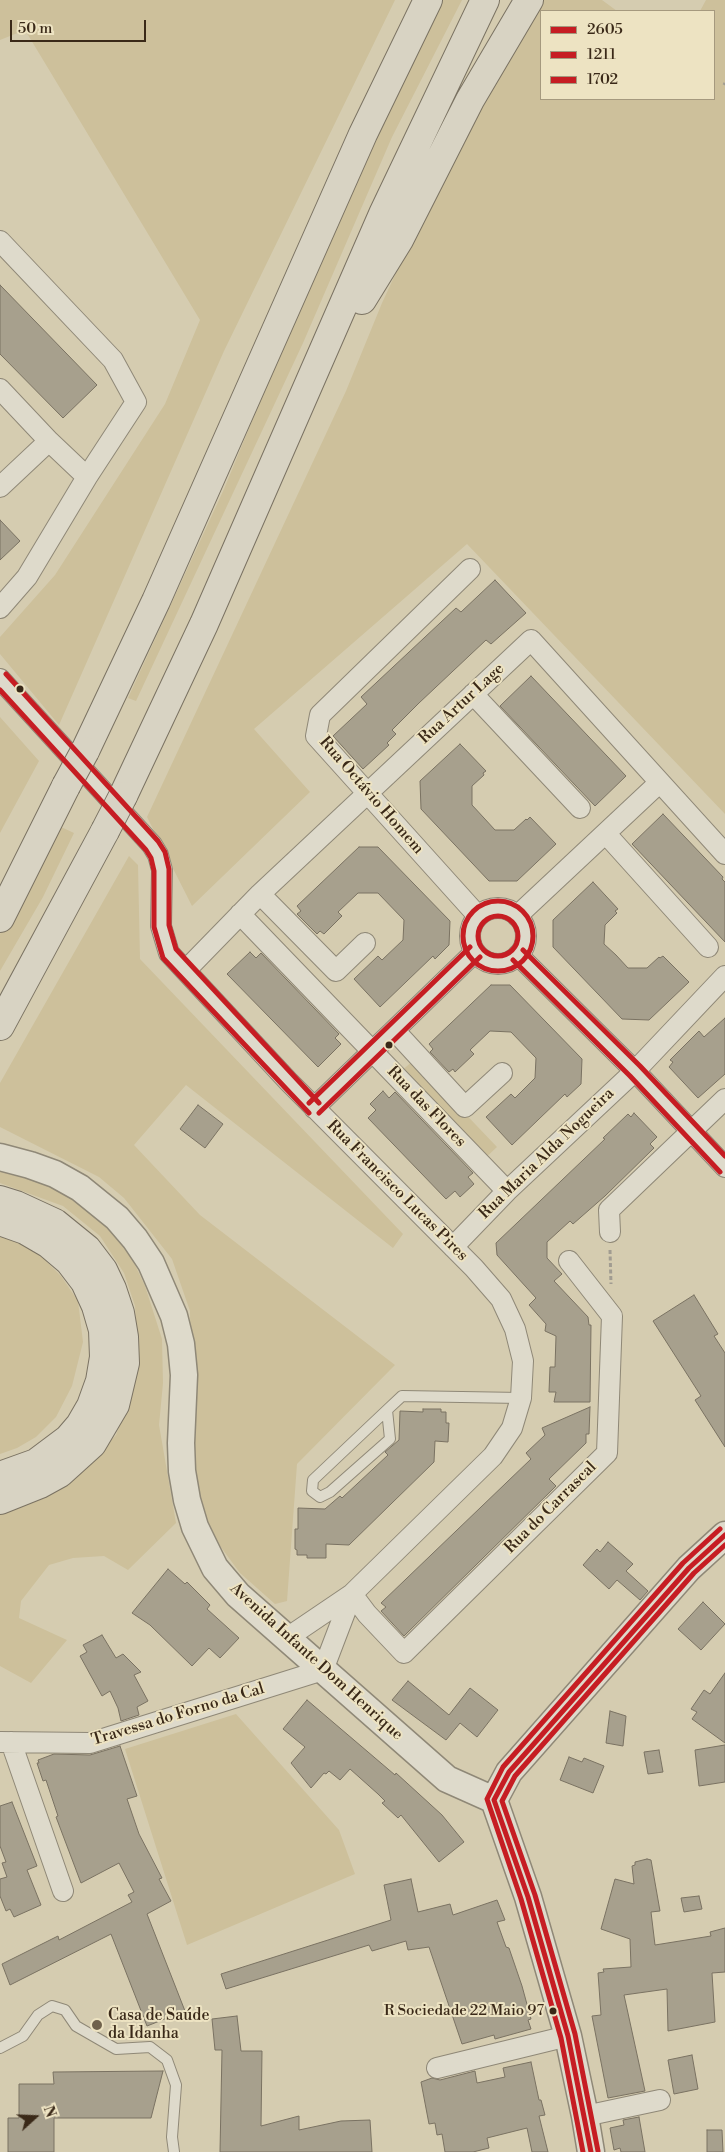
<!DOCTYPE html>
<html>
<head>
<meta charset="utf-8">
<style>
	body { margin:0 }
	#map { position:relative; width:725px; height:2152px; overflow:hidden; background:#d5ccb0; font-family:"Libre Bodoni",serif }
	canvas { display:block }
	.legend { position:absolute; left:540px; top:10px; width:175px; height:90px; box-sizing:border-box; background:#ede3c2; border:1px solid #a5997e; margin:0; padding:6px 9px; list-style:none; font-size:15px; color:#3a2918 }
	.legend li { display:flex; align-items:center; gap:10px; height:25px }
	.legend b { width:25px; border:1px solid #a5997e }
	.north { position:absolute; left:10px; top:2092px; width:50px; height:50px; -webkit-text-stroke:4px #ede3c2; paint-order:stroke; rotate:70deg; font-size:14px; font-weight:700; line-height:20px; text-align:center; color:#3a2918 }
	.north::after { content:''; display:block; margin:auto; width:18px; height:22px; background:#3a2918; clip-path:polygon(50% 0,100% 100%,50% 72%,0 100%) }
	.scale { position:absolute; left:10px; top:20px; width:136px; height:22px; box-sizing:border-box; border:2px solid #3a2918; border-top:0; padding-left:6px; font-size:15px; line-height:18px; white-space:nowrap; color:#3a2918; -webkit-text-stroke:4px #ede3c2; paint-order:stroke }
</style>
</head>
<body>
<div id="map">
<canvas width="725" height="2152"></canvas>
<ul class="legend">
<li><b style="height:6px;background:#c61d23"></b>2605</li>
<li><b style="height:6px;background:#c61d23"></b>1211</li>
<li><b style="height:6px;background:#c61d23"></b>1702</li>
</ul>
<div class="north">N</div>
<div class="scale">50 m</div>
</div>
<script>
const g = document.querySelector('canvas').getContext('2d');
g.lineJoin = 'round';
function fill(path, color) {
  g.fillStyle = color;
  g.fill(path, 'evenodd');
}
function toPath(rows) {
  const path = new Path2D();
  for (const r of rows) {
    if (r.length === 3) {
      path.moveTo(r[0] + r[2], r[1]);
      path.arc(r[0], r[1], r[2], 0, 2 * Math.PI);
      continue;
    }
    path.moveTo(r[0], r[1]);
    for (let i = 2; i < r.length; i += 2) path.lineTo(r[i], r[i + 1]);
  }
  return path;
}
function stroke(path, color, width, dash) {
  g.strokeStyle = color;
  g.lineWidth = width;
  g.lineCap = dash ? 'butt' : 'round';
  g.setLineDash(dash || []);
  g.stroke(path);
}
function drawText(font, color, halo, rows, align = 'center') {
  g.font = font + ' "Libre Bodoni",serif';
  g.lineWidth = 4;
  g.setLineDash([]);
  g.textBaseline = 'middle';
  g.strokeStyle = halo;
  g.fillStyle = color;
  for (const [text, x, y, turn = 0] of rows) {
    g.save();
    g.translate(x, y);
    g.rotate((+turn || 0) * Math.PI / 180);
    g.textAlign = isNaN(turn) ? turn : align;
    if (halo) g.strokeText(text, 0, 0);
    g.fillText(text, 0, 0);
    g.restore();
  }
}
const green = toPath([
	[0,0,395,0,224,351,59,725,0,654,0,637,55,575,165,404,200,320,25,30,0,40],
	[441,0,462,0,392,137,303,343,136,701,128,698,224,489,297,312,390,107],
	[539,0,602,0,617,11,541,11,541,99,714,99,714,11,700,11,706,0,725,0,725,814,467,544,254,729,310,792,192,906,147,817,346,391,382,303,439,180],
	[0,717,39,761,0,833],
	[61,827,74,833,43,897,0,971,0,934],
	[129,856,138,865,140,959,403,1234,393,1248,186,1085,134,1145,200,1215,395,1365,297,1464,287,1601,275,1604,240,1573,212,1535,198,1489,192,1443,190,1311,172,1259,124,1198,99,1177,0,1127,0,1083],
	[414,1060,497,1147,482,1161,400,1072],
	[0,1166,64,1190,96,1212,126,1246,145,1286,162,1339,163,1383,159,1425,176,1523,128,1570,104,1556,73,1558,49,1565,21,1601,19,1618,67,1640,31,1683,0,1666,0,1507,100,1452,116,1435,130,1397,137,1342,135,1306,124,1273,100,1236,63,1206,0,1183],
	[0,1231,40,1255,61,1276,78,1301,83,1342,72,1386,56,1417,36,1437,17,1448,0,1454],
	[236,1714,339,1830,355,1874,187,1945,125,1749]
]);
const building = toPath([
	[0,285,97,385,63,418,0,354,0,285],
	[0,520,20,541,0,560,0,520],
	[495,580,526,613,491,644,486,640,419,703,392,730,396,734,387,743,389,745,363,769,333,736,367,704,361,697,456,608,461,612,495,580],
	[531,676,626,776,595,806,500,706,531,676],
	[460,744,486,771,483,773,484,775,472,786,472,805,484,818,495,830,514,830,526,819,527,820,530,817,556,844,517,881,489,881,421,809,420,781,460,744],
	[663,814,723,877,722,879,725,882,725,942,632,844,663,814],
	[359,847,378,847,450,921,449,945,435,959,433,956,380,1007,354,979,378,956,382,960,403,940,404,920,378,893,358,893,338,912,342,916,324,934,320,931,317,934,297,914,301,911,297,906,359,847],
	[593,882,618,909,615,911,617,913,605,925,604,944,616,955,628,968,647,968,659,957,660,958,663,956,689,982,649,1020,622,1019,553,947,553,920,593,882],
	[250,952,256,958,261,953,339,1034,335,1038,341,1044,318,1067,227,974,250,952],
	[491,985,510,985,582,1059,581,1084,567,1097,565,1094,512,1145,486,1117,511,1094,515,1098,535,1078,536,1058,511,1032,490,1031,470,1050,474,1054,455,1072,453,1069,449,1072,430,1052,433,1049,429,1044,491,985],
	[725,1018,725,1074,698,1098,669,1067,673,1062,670,1060,699,1031,704,1037,725,1018],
	[383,1091,389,1098,395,1092,473,1173,468,1177,474,1184,460,1197,455,1191,446,1199,368,1118,376,1110,370,1104,383,1091],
	[198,1105,223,1124,205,1148,180,1129,198,1105],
	[634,1113,657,1137,650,1144,654,1148,605,1196,573,1224,570,1221,547,1242,547,1258,562,1274,554,1281,588,1317,589,1325,591,1325,590,1402,554,1402,556,1392,549,1392,550,1367,555,1367,556,1336,545,1331,546,1324,529,1305,536,1298,497,1255,496,1243,605,1139,603,1138,628,1114,631,1117,634,1113],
	[694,1295,718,1334,714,1336,725,1353,725,1447,695,1400,701,1396,653,1321,694,1295],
	[590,1407,589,1434,586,1434,586,1443,549,1479,556,1486,404,1636,381,1611,386,1607,381,1603,531,1459,526,1453,545,1435,542,1428,590,1407],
	[423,1409,441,1409,441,1412,446,1412,446,1423,449,1423,448,1442,435,1441,434,1462,349,1545,326,1544,326,1558,307,1558,307,1555,297,1555,297,1550,295,1549,295,1529,298,1529,298,1508,325,1509,340,1496,342,1498,388,1455,385,1452,399,1440,400,1411,423,1412,423,1409],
	[608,1542,633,1564,626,1571,648,1591,640,1600,617,1580,609,1589,583,1565,597,1549,600,1552,608,1542],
	[168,1569,185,1584,187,1582,210,1605,207,1609,239,1638,220,1658,209,1648,192,1666,150,1625,132,1613,168,1569],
	[703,1602,725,1624,701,1650,678,1629,703,1602],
	[102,1635,116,1658,123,1654,141,1672,134,1675,148,1701,137,1707,139,1715,121,1721,118,1708,110,1691,102,1696,80,1656,87,1652,83,1645,102,1635],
	[725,1673,725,1743,692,1719,697,1712,691,1709,704,1690,710,1694,725,1673],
	[408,1681,449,1715,470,1688,498,1710,477,1737,460,1723,446,1740,392,1700,408,1681],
	[307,1700,395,1775,396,1773,442,1815,464,1842,439,1862,401,1815,398,1818,382,1803,385,1801,378,1794,350,1769,340,1780,329,1771,326,1774,324,1773,311,1788,291,1763,305,1747,283,1729,307,1700],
	[610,1711,626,1716,623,1746,606,1743,610,1711],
	[725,1745,725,1782,699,1786,695,1750,725,1745],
	[120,1746,137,1796,127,1799,139,1834,162,1878,159,1879,171,1901,147,1914,185,2011,147,2026,111,1934,10,1985,2,1964,58,1936,59,1940,132,1902,128,1895,134,1892,119,1863,81,1883,56,1817,58,1816,46,1780,43,1781,37,1763,39,1763,38,1760,54,1754,90,1755,120,1746],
	[659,1750,663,1772,648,1774,644,1752,659,1750],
	[569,1757,582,1762,584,1758,604,1766,593,1793,560,1780,569,1757],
	[12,1802,37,1866,27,1870,41,1905,14,1917,10,1909,6,1911,0,1896,0,1879,7,1877,2,1863,6,1862,0,1846,0,1806,12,1802],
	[647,1859,651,1860,660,1911,651,1912,655,1945,711,1936,710,1932,725,1928,725,1972,712,1973,715,2022,668,2031,667,1989,624,1995,645,2091,608,2098,592,2016,601,2015,598,1973,604,1972,603,1969,631,1967,630,1939,601,1929,615,1879,634,1884,632,1866,635,1865,635,1862,647,1859],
	[411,1879,418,1912,450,1904,453,1915,497,1900,505,1920,497,1922,506,1947,509,1948,522,1986,531,2019,528,2020,531,2029,495,2039,494,2035,462,2044,429,1947,408,1950,406,1941,372,1951,369,1945,226,1989,221,1974,391,1920,384,1885,411,1879],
	[699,1896,702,1909,684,1912,681,1898,699,1896],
	[237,2016,241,2051,262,2051,261,2126,299,2116,299,2130,341,2121,370,2120,372,2152,220,2152,222,2050,215,2050,212,2019,237,2016],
	[692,2055,698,2089,674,2094,668,2060,692,2055],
	[531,2062,539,2100,541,2100,545,2115,539,2116,548,2152,532,2152,527,2128,487,2138,489,2148,473,2152,445,2152,442,2134,437,2135,435,2123,429,2124,421,2082,432,2078,440,2080,475,2071,477,2083,505,2077,503,2068,531,2062],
	[163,2071,151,2118,54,2118,54,2152,8,2152,8,2118,19,2118,19,2084,54,2084,53,2072,163,2071],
	[639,2117,645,2152,621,2152,620,2148,614,2150,610,2128,624,2125,623,2120,639,2117],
	[707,2130,722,2130,723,2152,707,2152,707,2130]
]);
const path = toPath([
	[724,85,725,83],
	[610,1250,611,1284]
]);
const service = toPath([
	[387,1410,390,1439,330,1492,320,1497,312,1491,313,1480,387,1410,402,1396,521,1398],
	[0,2048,23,2036,38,2015,52,2006,65,2010,76,2026,116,2049,150,2047,167,2060,176,2085,172,2137,174,2152]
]);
const minor = toPath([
	[0,241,113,360,136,402,87,477,27,577,0,608],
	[0,389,49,441,0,487],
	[49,441,87,477],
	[470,569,320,715,316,736,478,916],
	[0,679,152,845,158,855,162,870,161,926,169,953,288,1081,474,1268,501,1299,515,1329,523,1361,521,1398,512,1428,493,1456,352,1594,367,1614,404,1653,607,1453,612,1316,569,1261],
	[473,694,580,808],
	[607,835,708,947],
	[260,894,336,971,365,943],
	[498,936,28],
	[240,914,507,1191],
	[517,916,659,783],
	[518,955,635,1071,725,1167],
	[186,970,260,894,531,640,725,854],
	[395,1031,465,1107,502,1073],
	[314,1108,475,952],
	[610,1232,609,1210,725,1099],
	[453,1247,507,1191,635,1071,725,976],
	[0,1742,90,1743,323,1670,352,1594,287,1638],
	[11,1742,63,1891],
	[437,2068,568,2036],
	[585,2116,660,2100]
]);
const tertiary = toPath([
	[0,1157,30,1165,55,1174,80,1188,117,1218,135,1239,151,1263,174,1316,181,1344,184,1375,181,1443,182,1471,187,1500,195,1527,215,1568,238,1595,447,1779,494,1800],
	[591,2152,585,2116,568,2036,528,1897,494,1800,509,1772,689,1568,725,1535]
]);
const motorway = toPath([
	[362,300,399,240,470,100,529,0],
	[85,751,156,601,363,134,428,0],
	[123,796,204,624,383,214,485,0],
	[0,918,66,786],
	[0,1026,105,831],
	[0,1200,16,1205,55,1223,87,1249,103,1270,112,1289,120,1313,124,1337,125,1363,115,1405,92,1444,60,1473,40,1484,0,1500],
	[0,1221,25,1230,49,1244,69,1261,85,1282,96,1306,103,1330,104,1357,100,1381,91,1406,80,1425,68,1439,36,1463,0,1476]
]);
const motorwayBridge = toPath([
	[66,786,85,751],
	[105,831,123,796]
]);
const bus1 = toPath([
	[591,2152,568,2036,528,1897,494,1800,509,1772,689,1568,725,1535]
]);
const bus2 = toPath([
	[0,690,146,850,151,858,154,871,154,927,163,958,309,1113],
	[498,936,35],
	[513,960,630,1076,720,1172],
	[319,1113,480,957],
	[598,2151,575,2034,535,1895,502,1801,515,1776,694,1573,725,1545]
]);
const bus3 = toPath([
	[6,674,158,841,165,852,169,869,169,925,176,949,319,1103],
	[498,936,20],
	[523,950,640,1066,725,1156],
	[309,1103,470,947],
	[583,2152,561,2038,521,1899,487,1799,503,1767,683,1563,720,1529]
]);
const markers = [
	[20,689,4.5,"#3a2918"],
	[389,1045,4.5,"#3a2918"],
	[553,2011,4.5,"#3a2918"],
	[97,2025,6,"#70624d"]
];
const busNames = [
	["R Sociedade 22 Maio 97",544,2011]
];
const streetNames = [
	["Rua Artur Lage",462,704,-43],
	["Rua Octávio Homem",371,796,49],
	["Rua das Flores",426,1107,46],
	["Rua Maria Alda Nogueira",547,1154,-44],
	["Rua Francisco Lucas Pires",397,1191,45],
	["Rua do Carrascal",551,1508,-45],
	["Avenida Infante Dom Henrique",316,1662,42],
	["Travessa do Forno da Cal",178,1715,-17]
];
const poiNames = [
	["Casa de Saúde",108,2016],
	["da Idanha",108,2034]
];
fill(green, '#cdc09b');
fill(building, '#a7a08d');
stroke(building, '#7a7262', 1);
stroke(service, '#8f8877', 12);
stroke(minor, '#8f8877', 22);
stroke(tertiary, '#8f8877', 29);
stroke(motorway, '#7a7262', 30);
stroke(path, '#a19c91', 3, [4, 2.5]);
stroke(service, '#dedacb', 10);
stroke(minor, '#dedacb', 20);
stroke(tertiary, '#dedacb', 26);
stroke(motorway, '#d8d3c3', 28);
stroke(motorwayBridge, '#7a7262', 30, []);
stroke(motorwayBridge, '#d8d3c3', 28);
stroke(bus1, '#c61d23', 5);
stroke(bus2, '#c61d23', 5);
stroke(bus3, '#c61d23', 5);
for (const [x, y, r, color] of markers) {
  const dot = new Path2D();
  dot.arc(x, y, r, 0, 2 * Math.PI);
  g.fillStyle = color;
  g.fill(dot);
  stroke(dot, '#ede3c2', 2);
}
drawText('15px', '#3a2918', '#ede3c2', busNames, 'right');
drawText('16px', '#3a2918', '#ede3c2', streetNames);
drawText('16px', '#3a2918', '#ede3c2', poiNames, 'left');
</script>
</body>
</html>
